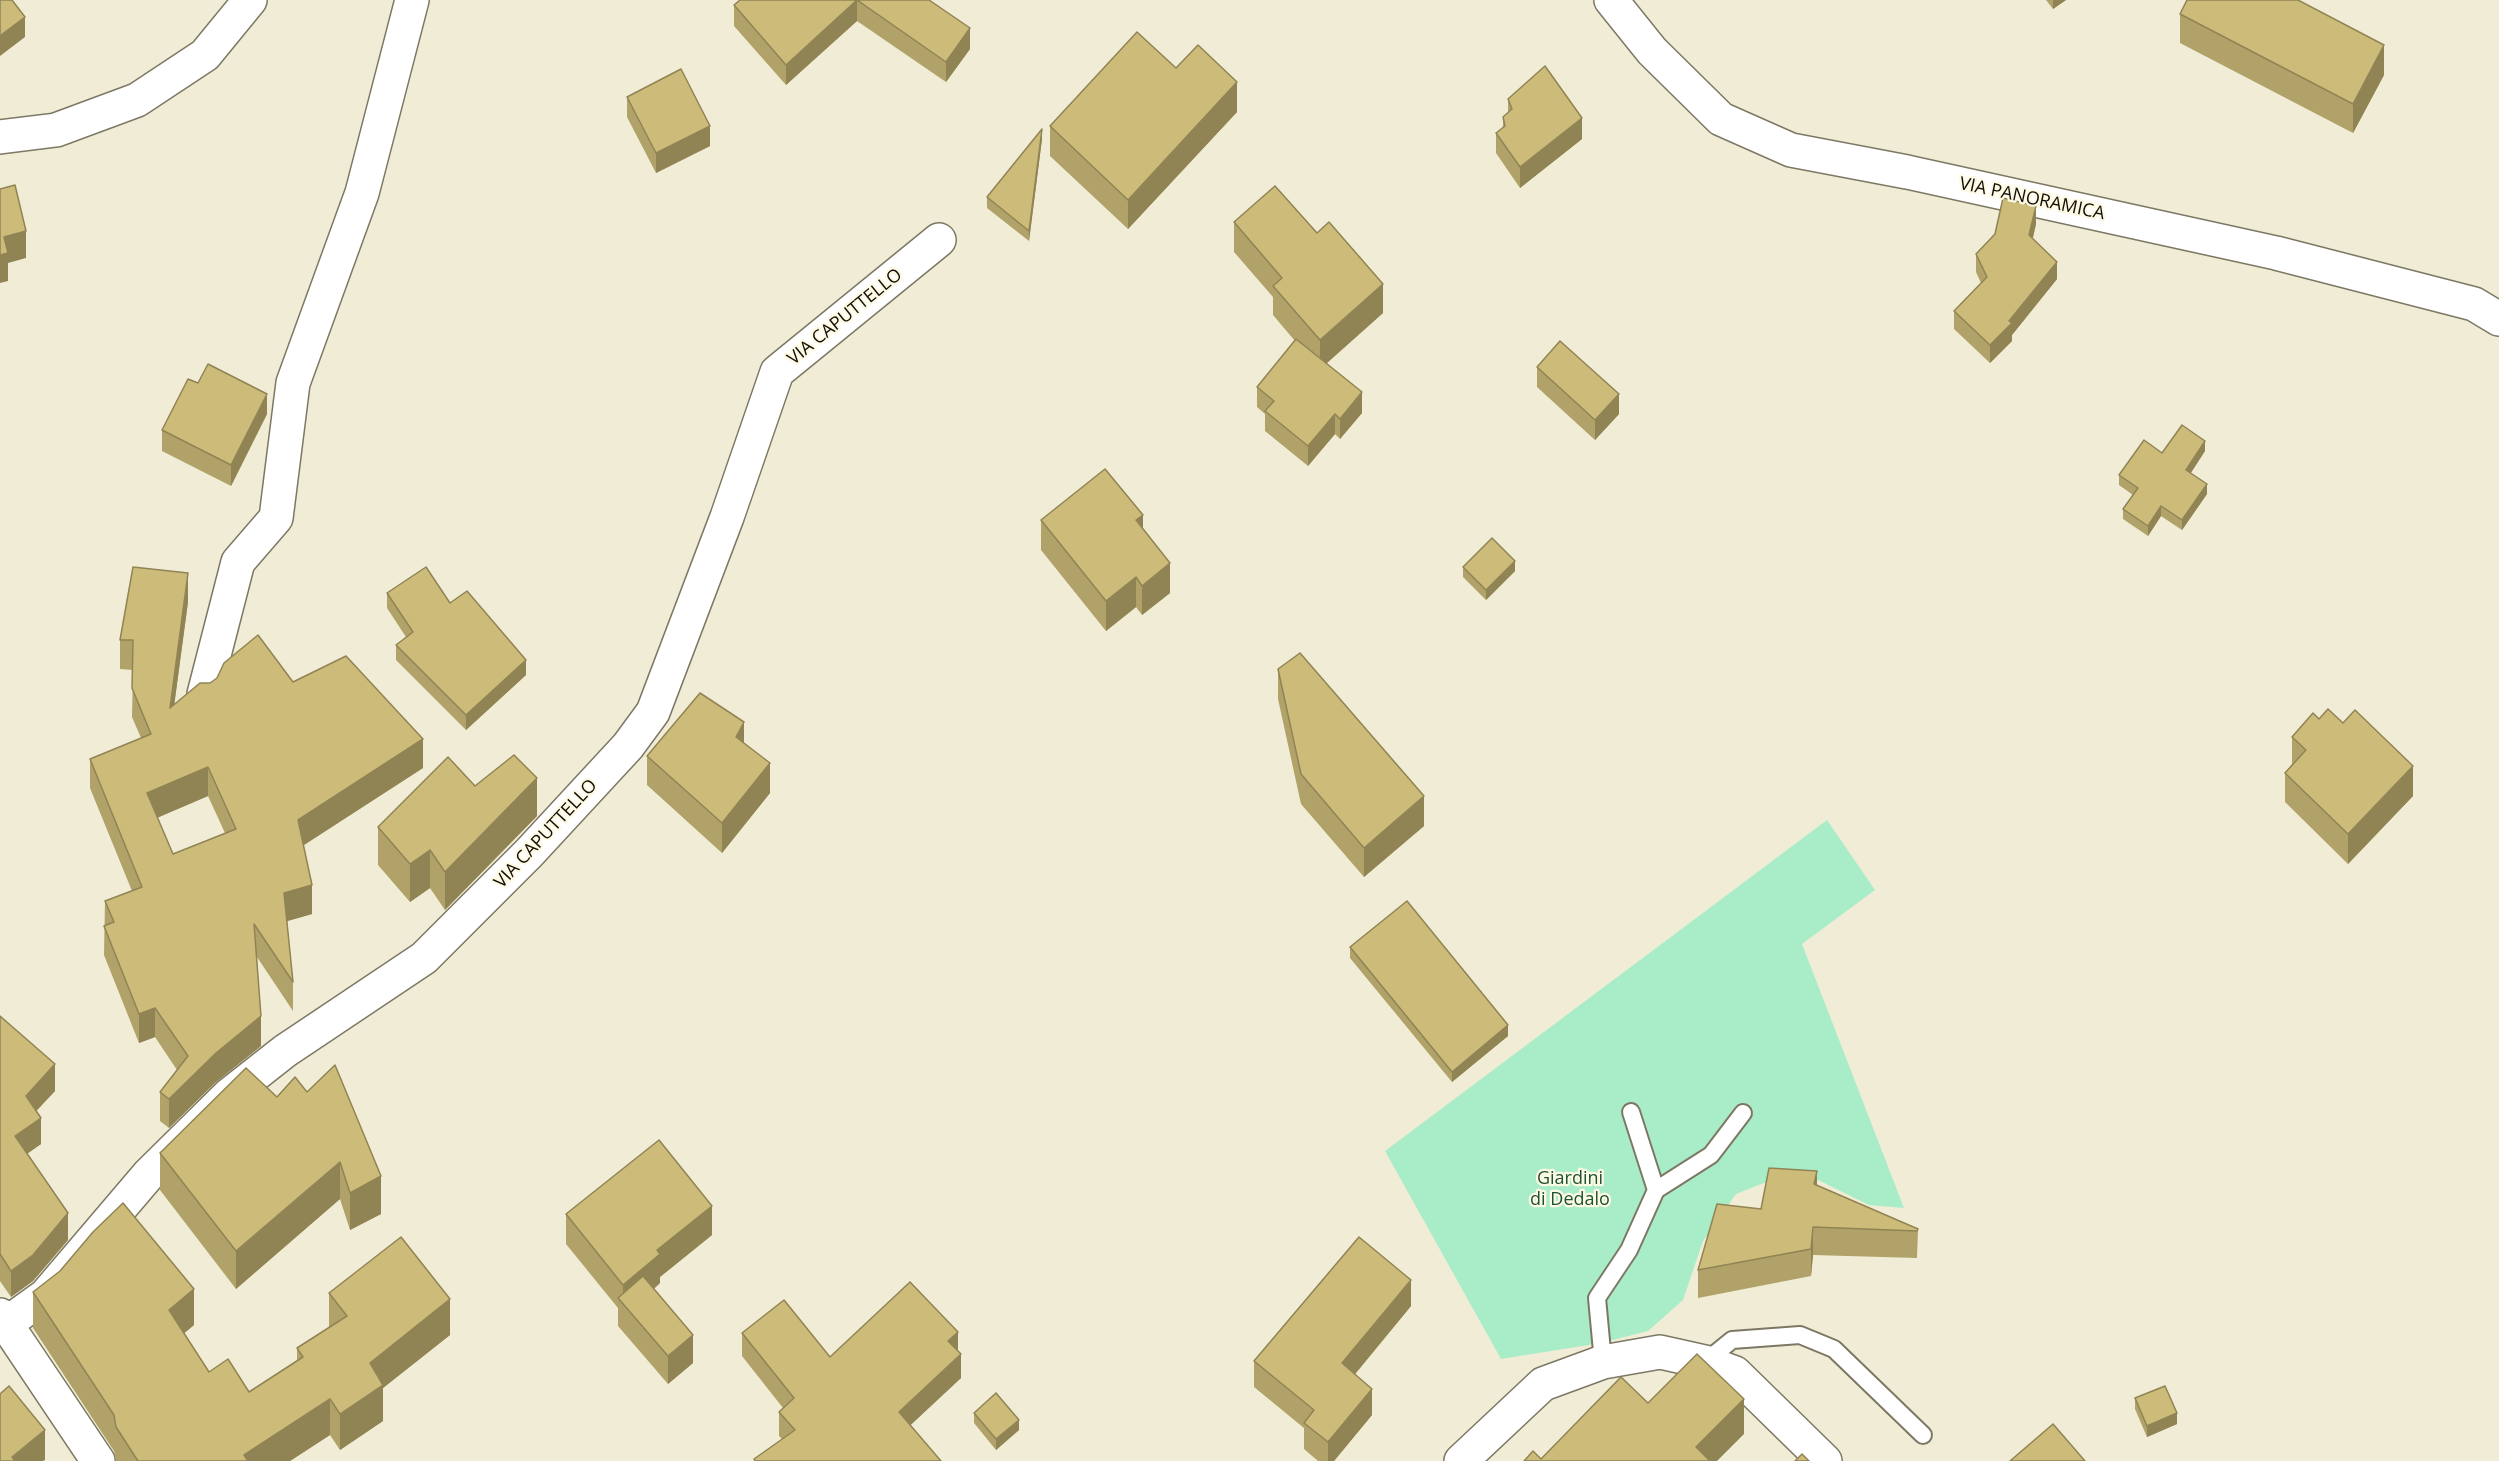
<!DOCTYPE html>
<html>
<head>
<meta charset="utf-8">
<style>
	body { margin:0 }
	canvas { display:block; background:#f1ecd5 }
</style>
</head>
<body>
<canvas width="2499" height="1461"></canvas>
<script>
const g = document.querySelector('canvas').getContext('2d');
g.lineJoin = 'round';
function fill(path, color) {
  g.fillStyle = color;
  g.fill(path, 'evenodd');
}
function toPath(rows) {
  const path = new Path2D();
  for (const r of rows) {
    path.moveTo(r[0], r[1]);
    for (let i = 2; i < r.length; i += 2) path.lineTo(r[i], r[i + 1]);
  }
  return path;
}
function stroke(path, color, width, dash) {
  g.strokeStyle = color;
  g.lineWidth = width;
  g.lineCap = dash ? 'butt' : 'round';
  g.setLineDash(dash || []);
  g.stroke(path);
}
function drawText(font, color, halo, rows, align = 'center') {
  g.font = font + ' "Open Sans",sans-serif';
  g.lineWidth = 4.5;
  g.setLineDash([]);
  g.textBaseline = 'middle';
  g.strokeStyle = halo;
  g.fillStyle = color;
  for (const [text, x, y, turn = 0] of rows) {
    g.save();
    g.translate(x, y);
    g.rotate((+turn || 0) * Math.PI / 180);
    g.textAlign = isNaN(turn) ? turn : align;
    if (halo) g.strokeText(text, 0, 0);
    g.fillText(text, 0, 0);
    g.restore();
  }
}
const green = toPath([
	[1827,820,1875,890,1802,944,1904,1208,1869,1205,1812,1177,1779,1177,1736,1194,1703,1241,1683,1300,1648,1331,1601,1343,1501,1359,1385,1151]
]);
const lane = toPath([
	[1631,1112,1656,1190],
	[1603,1362,1597,1298,1629,1250,1656,1190,1711,1155,1743,1113],
	[1705,1362,1732,1340,1800,1335,1834,1349,1923,1435]
]);
const street = toPath([
	[204,694,238,562,276,518,293,383,362,193,412,0],
	[6,1324,46,1295,149,1174,229,1095,285,1051,424,958,529,853,628,746,653,712,727,517,777,372,939,240],
	[1461,1461,1543,1384,1603,1362,1660,1352,1705,1362,1735,1373,1825,1461]
]);
const secondary = toPath([
	[1611,0,1652,51,1721,119,1791,150,1907,172,2276,253,2474,304,2499,319],
	[0,137,56,130,137,100,205,55,250,0],
	[0,1315,98,1461]
]);
const wall = toPath([
	[740,0,929,0,970,49,946,82,857,21,786,85,734,26,734,5],
	[2046,0,2066,0,2053,9],
	[2180,14,2384,75,2353,133,2180,43],
	[1176,68,1237,112,1128,229,1050,156,1050,126],
	[627,97,710,146,656,173,627,117],
	[1508,99,1582,139,1520,188,1496,153,1496,133,1503,127,1503,117,1508,113],
	[1042,139,1029,241,987,208,987,197],
	[1234,222,1383,313,1326,364,1362,413,1340,439,1335,434,1308,466,1265,431,1265,414,1257,407,1257,387,1295,341,1273,315,1273,297,1234,252],
	[2036,224,2033,238,2057,279,2012,335,2012,341,1990,363,1954,329,1954,311,1981,283,1976,272,1976,254],
	[1537,367,1619,414,1595,440,1537,387],
	[267,414,231,486,162,451,162,430],
	[2205,451,2191,473,2207,494,2182,530,2161,516,2148,536,2123,519,2123,509,2133,495,2119,485,2119,475,2162,453],
	[1041,520,1143,529,1170,593,1142,615,1136,607,1106,631,1041,550],
	[1463,567,1515,571,1486,600,1463,577],
	[387,593,450,603,526,675,466,730,396,660,396,645,406,637,387,608],
	[188,602,174,705,293,682,423,768,303,845,312,914,287,921,293,982,293,1011,257,957,261,1046,216,1082,169,1128,160,1121,160,1092,177,1070,155,1037,139,1043,104,955,105,901,132,891,90,788,90,759,141,738,132,717,133,670,120,669,120,640],
	[208,796,225,833,173,854,157,818],
	[1278,669,1424,826,1364,877,1301,804,1278,699],
	[2319,719,2343,723,2413,796,2348,864,2285,802,2285,773,2292,764,2292,737],
	[744,742,770,793,722,853,647,785,647,756],
	[475,786,537,816,445,910,430,888,410,902,378,865,378,827],
	[1350,947,1508,1036,1452,1082,1350,958],
	[0,1016,55,1091,36,1111,41,1144,27,1154,68,1240,33,1281,11,1297,0,1281],
	[295,1077,381,1214,350,1230,340,1199,236,1289,160,1190,160,1153,277,1097],
	[1817,1185,1918,1229,1917,1258,1813,1255,1811,1276,1698,1298,1698,1270,1761,1209],
	[566,1214,712,1235,660,1277,660,1283,654,1289,693,1363,668,1384,618,1326,618,1308,566,1244],
	[33,1292,194,1325,184,1333,209,1372,249,1392,297,1361,297,1348,329,1328,329,1293,450,1335,383,1388,383,1421,340,1450,330,1435,290,1461,116,1461,114,1451,33,1328],
	[1411,1306,1355,1374,1372,1415,1334,1461,1318,1461,1304,1449,1304,1428,1254,1387,1254,1361],
	[742,1333,830,1357,958,1351,961,1378,910,1425,941,1461,754,1461,754,1459,782,1439,779,1436,779,1412,783,1408,742,1356],
	[2135,1398,2177,1424,2147,1437,2135,1409],
	[974,1413,1019,1430,996,1450,974,1423]
]);
const shadedWall = toPath([
	[857,0,857,21,786,85,786,65],
	[2053,0,2066,0,2053,9],
	[25,17,25,37,0,56,0,36],
	[970,28,970,49,946,82,946,62],
	[2384,45,2384,75,2353,133,2353,104],
	[1237,82,1237,112,1128,229,1128,200],
	[1582,118,1582,139,1520,188,1520,167],
	[710,126,710,146,656,173,656,153],
	[1042,129,1042,139,1029,241,1029,231],
	[2036,206,2036,224,2029,253,2029,235],
	[26,231,26,258,8,263,8,281,0,283,0,255,4,237],
	[2057,262,2057,279,2012,335,2012,341,1990,363,1990,345],
	[1383,284,1383,313,1320,369,1320,340],
	[1362,392,1362,413,1340,439,1340,419],
	[267,394,267,414,231,486,231,465],
	[1619,394,1619,414,1595,440,1595,420],
	[1335,414,1335,434,1308,466,1308,446],
	[2205,441,2205,451,2186,480,2186,470],
	[2207,484,2207,494,2182,530,2182,520],
	[2161,506,2161,516,2148,536,2148,526],
	[1143,515,1143,544,1136,520],
	[1515,561,1515,571,1486,600,1486,590],
	[1170,563,1170,593,1142,615,1142,586],
	[188,573,188,602,170,737,170,708],
	[1136,577,1136,607,1106,631,1106,601],
	[526,660,526,675,466,730,466,715],
	[744,722,744,752,736,737],
	[423,739,423,768,298,849,298,820],
	[770,763,770,793,722,853,722,823],
	[2413,766,2413,796,2348,864,2348,834],
	[208,767,208,796,147,822,147,793],
	[537,778,537,816,445,910,445,872],
	[1424,796,1424,826,1364,877,1364,848],
	[430,850,430,888,410,902,410,864],
	[312,885,312,914,284,922,284,893],
	[155,1008,155,1037,139,1043,139,1014],
	[261,1016,261,1046,216,1082,169,1128,169,1099,216,1053],
	[1508,1025,1508,1036,1452,1082,1452,1072],
	[55,1064,55,1091,26,1122,26,1096],
	[41,1118,41,1144,15,1162,15,1136],
	[340,1162,340,1199,236,1289,236,1251],
	[1817,1171,1817,1199,1814,1184],
	[381,1176,381,1214,350,1230,350,1193],
	[712,1206,712,1235,660,1277,660,1283,628,1310,623,1303,623,1285,657,1250],
	[68,1213,68,1240,33,1281,11,1297,11,1271],
	[1813,1227,1813,1255,1811,1276,1811,1249],
	[1411,1280,1411,1306,1342,1390,1342,1363],
	[194,1289,194,1325,169,1346,169,1310],
	[450,1299,450,1335,383,1388,383,1421,340,1450,340,1414,370,1363],
	[958,1332,958,1355,948,1341],
	[693,1335,693,1363,668,1384,668,1356],
	[961,1354,961,1378,899,1436,899,1412],
	[1372,1389,1372,1415,1334,1461,1328,1461,1328,1442],
	[330,1399,330,1435,290,1461,244,1461,244,1455],
	[1744,1399,1744,1434,1717,1461,1696,1461,1696,1447],
	[2177,1413,2177,1424,2147,1437,2147,1426],
	[1019,1420,1019,1430,996,1450,996,1439],
	[45,1430,45,1460,43,1461,12,1461,12,1457]
]);
const building = toPath([
	[0,0,12,0,25,17,0,36,0,0],
	[740,0,929,0,970,28,946,62,857,0,786,65,734,5,740,0],
	[2187,0,2298,0,2384,45,2353,104,2180,14,2187,0],
	[1137,32,1176,68,1198,45,1237,82,1128,200,1050,126,1137,32],
	[1545,66,1582,118,1520,167,1496,133,1505,126,1503,117,1512,109,1508,99,1545,66],
	[681,69,710,126,656,153,627,97,681,69],
	[1042,129,1029,231,987,197,1042,129],
	[15,185,26,231,4,237,8,253,0,255,0,189,15,185],
	[1275,186,1317,233,1329,222,1383,284,1320,340,1273,286,1282,278,1234,222,1275,186],
	[2003,198,2036,206,2029,235,2057,262,2009,321,2012,323,1990,345,1954,311,1987,277,1976,254,1995,234,2003,198],
	[1296,339,1362,392,1340,419,1335,414,1308,446,1265,411,1274,401,1257,387,1296,339],
	[1560,341,1619,394,1595,420,1537,367,1560,341],
	[208,364,267,394,231,465,162,430,188,379,198,383,208,364],
	[2182,425,2205,441,2186,470,2207,484,2182,520,2161,506,2148,526,2123,509,2138,488,2119,475,2144,440,2162,453,2182,425],
	[1105,469,1143,515,1136,520,1170,563,1142,586,1136,577,1106,601,1041,520,1105,469],
	[1492,538,1515,561,1486,590,1463,567,1492,538],
	[133,567,188,573,170,708,200,683,210,683,217,678,224,663,258,635,293,682,346,656,423,739,298,820,312,885,284,893,293,982,254,924,261,1016,216,1053,169,1099,160,1092,188,1056,155,1008,139,1014,104,926,114,922,105,901,142,887,90,759,151,734,132,688,133,640,120,640,133,567],
	[208,767,236,829,173,854,147,793,208,767],
	[426,567,450,603,467,591,526,660,466,715,396,645,413,632,387,593,426,567],
	[1300,653,1424,796,1364,848,1301,774,1278,669,1300,653],
	[700,693,744,722,736,737,770,763,722,823,647,756,700,693],
	[2328,709,2343,723,2355,710,2413,766,2348,834,2285,773,2306,750,2292,737,2313,713,2319,719,2328,709],
	[514,755,537,778,445,872,430,850,410,864,378,827,448,757,475,786,514,755],
	[1407,901,1508,1025,1452,1072,1350,947,1407,901],
	[0,1016,55,1064,26,1096,41,1118,15,1136,68,1213,33,1255,11,1271,0,1254,0,1016],
	[335,1065,381,1176,350,1193,340,1162,236,1251,160,1153,246,1068,277,1097,295,1077,307,1092,335,1065],
	[659,1140,712,1206,657,1250,660,1254,623,1285,566,1214,659,1140],
	[1769,1168,1817,1171,1814,1184,1918,1229,1917,1231,1813,1227,1811,1249,1698,1270,1717,1204,1761,1209,1769,1168],
	[123,1203,194,1289,169,1310,209,1372,228,1359,249,1392,303,1357,297,1348,347,1316,329,1293,401,1237,450,1299,370,1363,383,1385,340,1414,330,1399,244,1455,248,1461,138,1461,116,1427,114,1415,33,1292,60,1271,93,1232,123,1203],
	[1359,1237,1411,1280,1342,1363,1372,1389,1328,1442,1304,1423,1314,1410,1254,1361,1359,1237],
	[643,1276,693,1335,668,1356,618,1298,643,1276],
	[910,1282,958,1332,948,1341,961,1354,899,1412,941,1461,755,1461,754,1459,795,1430,779,1412,794,1398,742,1333,784,1300,830,1357,910,1282],
	[1697,1354,1744,1399,1696,1447,1710,1461,1524,1461,1533,1451,1541,1459,1621,1377,1648,1403,1697,1354],
	[9,1386,45,1430,12,1457,15,1461,0,1461,0,1394,9,1386],
	[2165,1386,2177,1413,2147,1426,2135,1398,2165,1386],
	[996,1393,1019,1420,996,1439,974,1413,996,1393],
	[2053,1424,2085,1461,2010,1461,2053,1424],
	[1802,1454,1809,1461,1795,1461,1802,1454]
]);
const streetNames = [
	["VIA PANORAMICA",2032,199,12],
	["VIA CAPUTTELLO",845,317,-39],
	["VIA CAPUTTELLO",546,834,-47]
];
const parkNames = [
	["Giardini",1570,1179],
	["di Dedalo",1570,1200]
];
fill(green, '#a9edc8');
stroke(lane, '#7d7864', 20);
stroke(street, '#7d7864', 36);
stroke(secondary, '#7d7864', 36);
stroke(lane, '#fff', 16);
stroke(street, '#fff', 33);
stroke(secondary, '#fff', 33);
fill(wall, '#b0a268');
fill(shadedWall, '#908455');
fill(building, '#cdbc79');
stroke(building, '#908455', 1.5);
drawText('18px', '#100e07', '#fef9e2', streetNames);
drawText('18px', '#1c5239', '#fef9e2', parkNames);
</script>
</body>
</html>
